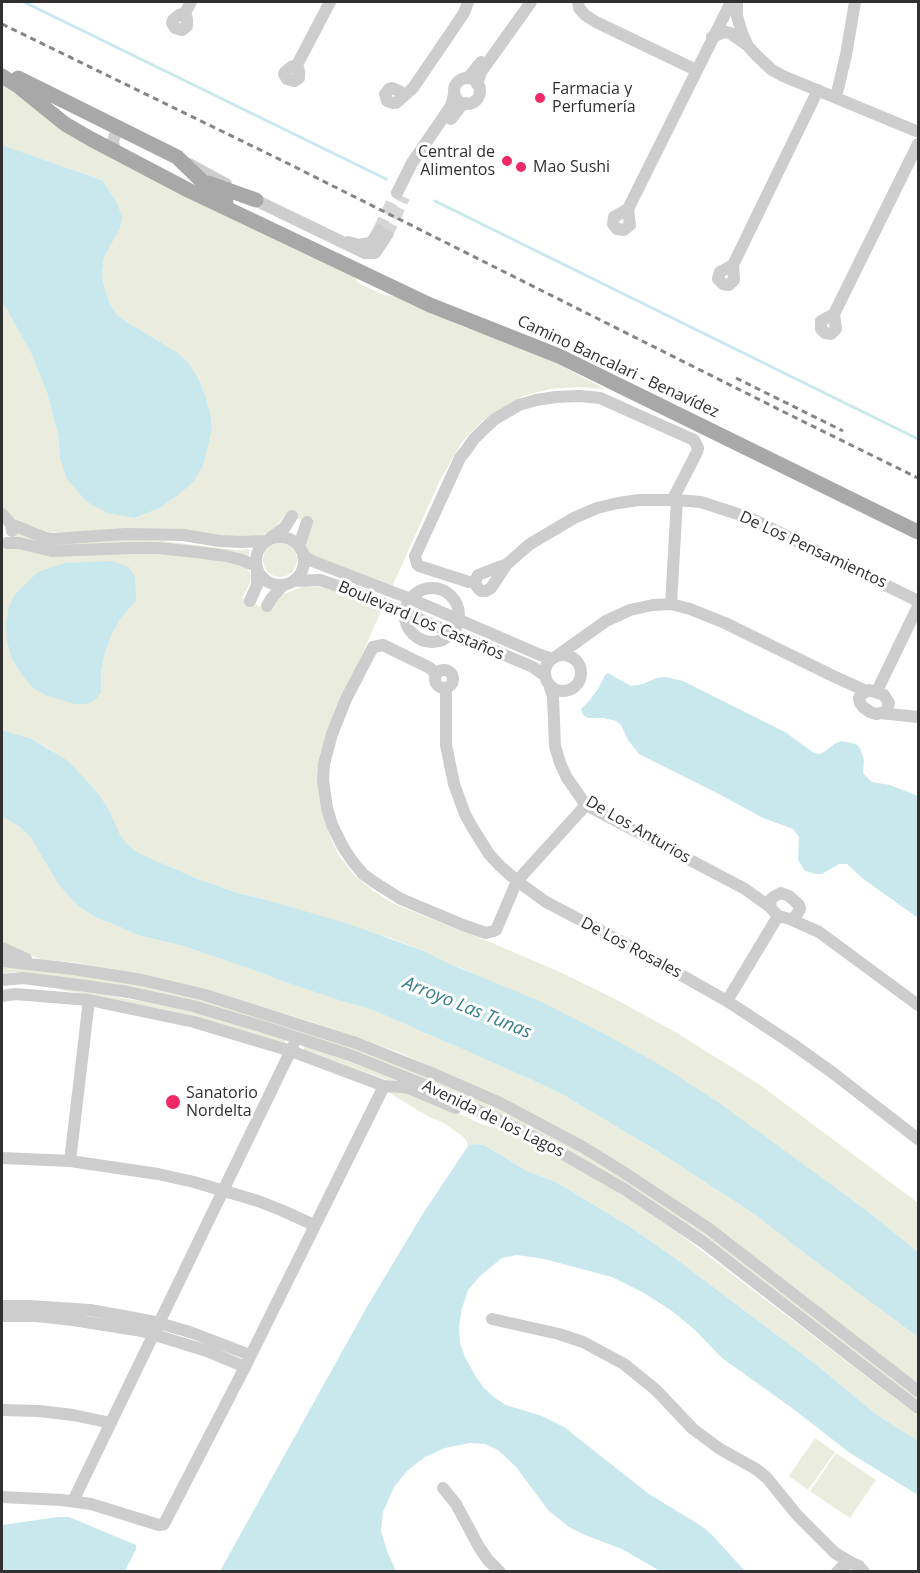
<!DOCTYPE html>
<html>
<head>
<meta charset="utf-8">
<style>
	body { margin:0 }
	#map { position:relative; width:920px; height:1573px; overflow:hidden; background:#fff; font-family:"Open Sans",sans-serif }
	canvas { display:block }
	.frame { position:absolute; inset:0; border:3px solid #303030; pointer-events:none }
</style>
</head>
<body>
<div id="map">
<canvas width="920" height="1573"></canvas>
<div class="frame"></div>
</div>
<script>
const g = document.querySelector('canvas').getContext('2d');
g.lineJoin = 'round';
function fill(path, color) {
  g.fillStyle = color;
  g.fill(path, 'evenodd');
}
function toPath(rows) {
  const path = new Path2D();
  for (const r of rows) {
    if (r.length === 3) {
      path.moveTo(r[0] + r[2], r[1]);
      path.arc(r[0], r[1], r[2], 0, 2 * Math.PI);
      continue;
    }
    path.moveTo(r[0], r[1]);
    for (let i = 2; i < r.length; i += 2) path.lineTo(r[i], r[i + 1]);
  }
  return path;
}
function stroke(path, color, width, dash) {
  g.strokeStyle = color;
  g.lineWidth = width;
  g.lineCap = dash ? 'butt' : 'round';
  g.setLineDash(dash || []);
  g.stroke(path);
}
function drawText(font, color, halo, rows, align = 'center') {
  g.font = font + ' "Open Sans",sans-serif';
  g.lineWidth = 6;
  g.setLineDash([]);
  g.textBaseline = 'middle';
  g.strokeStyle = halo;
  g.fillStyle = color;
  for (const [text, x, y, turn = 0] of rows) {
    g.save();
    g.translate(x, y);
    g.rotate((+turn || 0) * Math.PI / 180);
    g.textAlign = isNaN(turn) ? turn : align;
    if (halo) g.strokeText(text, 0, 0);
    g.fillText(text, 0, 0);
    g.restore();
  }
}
const green = toPath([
	[2,83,353,274,358,283,384,295,397,296,461,326,537,353,605,389,577,387,550,389,523,396,482,421,462,442,440,480,391,589,323,564,308,552,306,545,305,538,309,523,286,514,276,526,269,532,259,537,41,532,17,520,7,514,2,508,2,301,31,353,47,393,58,434,60,458,136,518,158,509,177,496,212,428,210,412,205,395,198,378,177,352,127,322,117,315,111,306,105,290,102,275,104,257,111,243,102,180,2,145],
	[14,532,163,541,236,550,249,549,250,551,248,558,54,547,14,537],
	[280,560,17],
	[8,545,69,554,176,554,232,561,246,567,251,575,250,583,242,598,268,610,284,594,304,586,319,587,338,592,382,609,335,716,321,803,325,823,332,841,338,854,354,875,375,892,394,904,485,940,560,972,617,1000,677,1033,760,1085,918,1203,918,1252,870,1213,791,1156,466,970,450,964,424,951,390,938,267,900,238,893,198,879,139,853,128,845,119,835,108,808,100,796,89,783,80,774,50,749,32,739,2,730,2,548],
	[136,601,121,618,111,636,105,653,101,672,101,692,22,675,12,660,7,642],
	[2,816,21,828,31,838,58,884,78,906,95,917,118,926,137,935,183,946,248,968,279,980,338,1000,373,1010,530,1079,567,1097,659,1152,757,1216,800,1250,918,1337,918,1384,785,1281,488,1092,398,1052,309,1021,224,996,136,974,72,962,44,960,12,950,2,943],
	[2,966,115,979,184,994,378,1055,477,1097,583,1153,693,1224,918,1396,918,1402,690,1228,527,1128,475,1102,426,1080,115,985,70,978,15,972,2,974],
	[50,986,170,1006,208,1016,286,1039,284,1044,171,1011,62,990],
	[304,1046,320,1050,400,1080,387,1080,304,1050],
	[393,1090,437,1103,481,1124,512,1132,522,1137,611,1188,677,1232,918,1416,918,1441,876,1414,813,1362,679,1261,629,1226,556,1182,527,1171,484,1145,474,1144,468,1146,466,1140,461,1135,442,1122,429,1117,388,1092],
	[815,1438,835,1452,808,1490,789,1476],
	[836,1453,876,1480,850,1518,810,1491]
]);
const water = toPath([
	[2,145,102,180,117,203,122,217,120,228,104,257,102,275,105,290,111,306,117,315,127,322,177,352,189,364,198,378,205,395,210,412,212,428,204,463,194,481,177,496,158,509,135,518,108,513,87,502,67,479,60,458,58,434,47,393,31,353,2,301],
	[112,561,129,567,135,577,136,601,121,618,111,636,105,653,101,672,101,692,95,700,87,704,75,704,45,695,32,687,22,675,12,660,7,642,6,624,9,606,16,593,38,572,65,563],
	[608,673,631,686,643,684,657,678,665,677,683,681,785,732,814,753,819,754,824,752,836,743,841,741,856,744,860,748,863,757,864,762,863,773,872,782,890,785,918,796,918,918,862,878,847,864,839,864,822,874,816,874,805,871,798,860,799,837,793,829,763,818,717,793,639,754,628,740,621,725,616,721,604,718,588,718,583,715,581,709,589,701,598,689,605,675],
	[2,730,32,739,67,760,89,783,100,796,108,808,120,835,128,845,139,853,198,879,238,893,267,900,349,924,424,951,450,964,544,1003,610,1037,662,1066,718,1102,870,1213,918,1252,918,1337,800,1250,757,1216,659,1152,567,1097,530,1079,373,1010,338,1000,279,980,248,968,183,946,137,935,118,926,95,917,78,906,58,884,31,838,21,828,2,816],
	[474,1144,484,1145,527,1171,556,1182,629,1226,679,1261,813,1362,876,1414,918,1441,918,1495,850,1453,792,1408,722,1358,695,1330,672,1311,644,1293,612,1277,544,1259,517,1255,502,1258,480,1276,468,1290,462,1308,459,1326,460,1343,465,1357,476,1377,484,1388,495,1398,506,1405,542,1416,564,1427,649,1494,703,1527,713,1536,745,1571,660,1571,622,1549,585,1535,569,1527,548,1510,516,1467,498,1450,485,1444,470,1443,445,1448,425,1457,408,1470,394,1487,383,1512,381,1531,387,1551,396,1571,220,1571,368,1305,422,1215,468,1146],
	[58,1517,69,1517,136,1545,136,1549,125,1571,2,1571,2,1525]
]);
const stream = toPath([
	[24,2,386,179],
	[435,201,918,439]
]);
const minorTunnel = toPath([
	[379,230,392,202],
	[387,235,404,197]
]);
const minor = toPath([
	[578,2,579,8,585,15,596,22,696,70],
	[737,2,737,16,742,33,747,44],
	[185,13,179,15,173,20,172,23,175,28,182,30,187,26,187,19,185,13,191,2],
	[712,37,725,32,730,33,747,45,756,55,772,70,783,76,916,131],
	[297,65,299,71,299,78,294,81,287,79,284,74,285,72,291,67,297,65,330,2],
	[468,78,481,62],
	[467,91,13],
	[477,84,481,72,531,2],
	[403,95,399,91,392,88,389,89,385,94,387,101,393,103,396,103,413,88,464,13,468,2],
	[836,97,846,55,855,2],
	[451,119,461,106,466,103],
	[115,152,113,141,115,135,121,130],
	[189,164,226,184],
	[397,193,412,163,451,106,454,94],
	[249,197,365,253,375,253,387,235],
	[628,209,614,217,613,224,617,229,624,230,630,225,628,209,731,2],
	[348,242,358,245,370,243,374,239,379,230],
	[733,265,720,272,718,279,723,284,729,285,734,280,733,265,818,90],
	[834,314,836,329,831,334,825,333,821,329,821,321,834,314,918,144],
	[2,514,11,524,12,531],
	[11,524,45,538,53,539,126,534,183,535,220,541,241,542,265,541],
	[280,561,24],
	[270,538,285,527,292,516],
	[7,543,19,543,52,551,132,548,158,548,196,552,226,556,242,560,256,566],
	[299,546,307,522],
	[303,555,312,561,411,599,538,654,552,659],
	[507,564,478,575,475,582,477,587,481,591,486,591,491,588,507,564,530,544,574,518,597,508,618,503,639,500,677,500,701,502,750,518,918,601],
	[293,581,320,580,358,593,533,667,545,676],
	[475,582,469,582,419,566,417,564,415,556,460,458,467,449,474,439,485,428,495,419,519,405,536,400,556,397,580,396,600,398,694,440,698,448,697,452,673,499],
	[432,615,27],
	[250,601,257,585,257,569],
	[671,604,677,500],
	[267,606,271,599,283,585],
	[563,673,18],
	[557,656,606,621,630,610,653,605,671,604,690,609,725,623,831,675,866,691],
	[444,679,9],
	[436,674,430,668,383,645,373,647,346,699,332,734,324,764,323,780,327,808,332,825,343,847,353,862,363,874,374,882,401,899,463,925,486,933,494,931,496,930,517,881,586,805],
	[549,684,553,697,555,746,560,763,567,778,586,805,745,889,770,907],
	[446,688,446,745,454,784,465,814,472,827,489,854,500,866,517,881,546,902,628,945,727,1001,791,1043,833,1073,918,1139],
	[869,690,884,695,889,703,886,711,882,713,876,714,870,712,863,707,860,703,859,698,861,695,869,690],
	[877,691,918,606],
	[880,713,918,717],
	[781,893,789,896,799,905,800,909,795,917,790,919,778,916,770,907,771,899,773,897,781,893],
	[790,919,819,932,918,1005],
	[2,948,26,959],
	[2,961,73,969,142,980,205,995,356,1043,429,1072,500,1103,583,1147,623,1172,708,1228,918,1391],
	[2,980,23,978,79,985,128,992,193,1006,267,1028,350,1055,422,1084,530,1135,624,1189,703,1242,871,1372,918,1408],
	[2,996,15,994,89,1000,194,1022,291,1051,384,1086,403,1087,411,1089,456,1108],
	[727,1001,778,916],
	[2,1158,70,1161,158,1174,194,1182,258,1201,281,1210,314,1225],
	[70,1161,89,1000],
	[2,1306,29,1306,90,1310,129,1317,155,1322,190,1332,250,1355],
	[2,1316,36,1316,73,1320,142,1331,207,1351,245,1367],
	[492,1319,559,1334,583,1342,624,1364,656,1390,693,1429,720,1449,756,1469,767,1478,797,1515,835,1553,852,1563],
	[2,1410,39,1411,73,1415,111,1423],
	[443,1488,456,1504,479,1547,488,1560,500,1572],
	[2,1497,62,1500,91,1504,159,1525,164,1524,245,1367,384,1086],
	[73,1501,293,1046],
	[837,1572,844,1565,852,1563,859,1566,864,1572]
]);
const major = toPath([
	[2,76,18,86,65,124,91,139,188,190,430,305,559,356,918,532],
	[18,78,177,157,210,189,226,202],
	[208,183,256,200]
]);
const rail = toPath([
	[2,24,287,163,788,414,918,478],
	[736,378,843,431]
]);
const markers = [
	[540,98,6,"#ef2966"],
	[507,161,6,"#ef2966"],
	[521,167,6,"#ef2966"],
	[173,1102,8,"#ef2966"]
];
const poiNames = [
	["Farmacia y",552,89],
	["Perfumería",552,107],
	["Central de",495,152,"right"],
	["Alimentos",495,170,"right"],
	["Mao Sushi",533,167],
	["Sanatorio",186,1093],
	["Nordelta",186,1111]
];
const streetNames = [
	["Camino Bancalari - Benavídez",618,367,25],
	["De Los Pensamientos",813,550,25],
	["Boulevard Los Castaños",421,621,23],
	["De Los Anturios",638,830,30],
	["De Los Rosales",631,948,28],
	["Avenida de los Lagos",493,1119,26]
];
const waterNames = [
	["Arroyo Las Tunas",467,1008,22]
];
fill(green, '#eaeddd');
fill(water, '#c8e8ee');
stroke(stream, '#c8e8ee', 3);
stroke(minorTunnel, '#d6d6d6', 12, [12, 6]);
stroke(minor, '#cdcdcd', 12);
stroke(major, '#a8a8a8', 15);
stroke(rail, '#858585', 3, [6, 4.5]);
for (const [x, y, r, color] of markers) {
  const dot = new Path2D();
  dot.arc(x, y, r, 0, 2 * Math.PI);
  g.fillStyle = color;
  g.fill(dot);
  stroke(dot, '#fff', 2);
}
drawText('16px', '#303030', '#fff', poiNames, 'left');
drawText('16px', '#303030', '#fff', streetNames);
drawText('italic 18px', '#347d8a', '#fff', waterNames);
</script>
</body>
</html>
